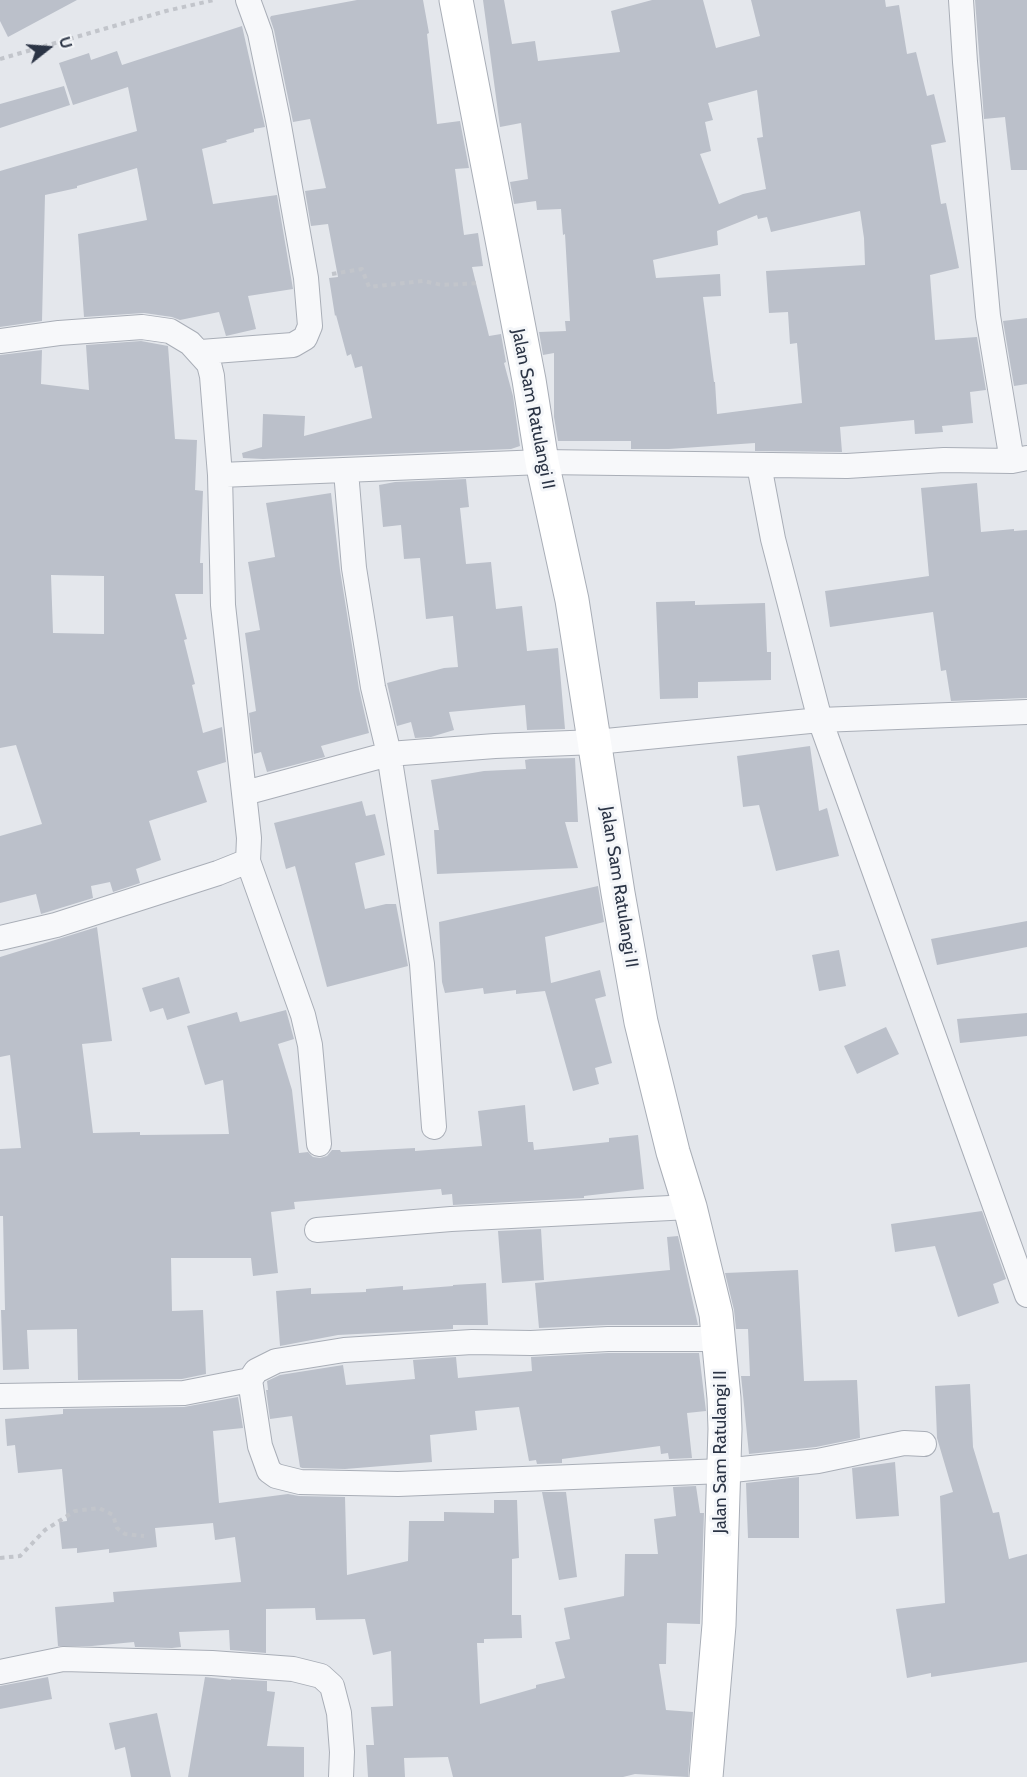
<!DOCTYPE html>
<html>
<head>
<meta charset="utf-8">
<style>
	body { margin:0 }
	#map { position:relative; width:1027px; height:1777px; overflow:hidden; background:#e4e7ec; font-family:Cabin,sans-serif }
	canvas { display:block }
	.north { position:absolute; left:18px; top:18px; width:60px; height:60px; -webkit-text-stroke:4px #f4f6f9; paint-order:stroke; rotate:73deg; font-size:16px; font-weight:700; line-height:24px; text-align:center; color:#2b3445 }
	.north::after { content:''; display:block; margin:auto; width:21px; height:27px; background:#2b3445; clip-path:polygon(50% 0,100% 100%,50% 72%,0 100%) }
</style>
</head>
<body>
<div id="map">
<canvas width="1027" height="1777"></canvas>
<div class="north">U</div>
</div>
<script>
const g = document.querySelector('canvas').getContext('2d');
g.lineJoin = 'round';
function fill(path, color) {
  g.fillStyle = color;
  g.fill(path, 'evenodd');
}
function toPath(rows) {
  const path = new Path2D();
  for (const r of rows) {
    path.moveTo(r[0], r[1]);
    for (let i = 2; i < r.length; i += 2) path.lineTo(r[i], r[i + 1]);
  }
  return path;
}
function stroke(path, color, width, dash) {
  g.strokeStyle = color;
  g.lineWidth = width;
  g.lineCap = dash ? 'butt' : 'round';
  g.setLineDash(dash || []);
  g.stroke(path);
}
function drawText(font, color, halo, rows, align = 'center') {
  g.font = font + ' Cabin,sans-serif';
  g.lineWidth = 6;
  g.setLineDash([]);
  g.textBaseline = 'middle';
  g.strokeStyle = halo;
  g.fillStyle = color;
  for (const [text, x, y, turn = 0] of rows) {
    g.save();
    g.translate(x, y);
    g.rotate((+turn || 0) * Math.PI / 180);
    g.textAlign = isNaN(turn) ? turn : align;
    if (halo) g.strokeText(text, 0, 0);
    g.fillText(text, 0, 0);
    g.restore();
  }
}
const building = toPath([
	[0,0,77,0,8,37,0,21],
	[357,0,423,0,429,33,427,34,437,124,460,121,469,168,455,169,464,235,478,233,483,266,472,267,489,336,501,334,506,362,504,363,513,396,520,446,511,449,263,459,243,458,242,453,262,447,263,414,305,416,304,436,372,418,362,366,355,368,351,354,347,356,336,315,335,316,329,278,338,277,328,224,311,226,305,191,326,188,310,119,293,122,274,30,270,18,271,16],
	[483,0,504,0,512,44,535,41,538,61,620,52,611,11,652,0,703,0,716,48,760,36,751,0,885,0,886,7,899,5,907,54,916,52,927,96,934,94,946,142,931,145,941,204,946,203,959,268,930,275,935,340,977,337,986,390,970,392,973,423,942,426,943,432,915,434,914,420,840,427,842,452,755,451,755,443,669,449,631,449,631,441,558,441,554,417,554,353,543,355,539,332,566,331,565,321,570,321,565,234,563,235,561,209,537,210,536,201,514,204,510,182,528,179,521,123,500,127],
	[757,90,763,137,757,138,766,189,743,194,719,204,700,154,711,151,705,122,713,120,708,103],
	[860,211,864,238,865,265,766,271,769,313,788,312,790,344,797,343,802,403,717,414,715,382,714,382,703,297,721,296,720,274,656,278,653,260,718,245,717,231,757,215,758,219,767,217,771,232],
	[975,0,1027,0,1027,170,1011,170,1005,117,984,119],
	[242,26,265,127,254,129,254,132,226,140,227,142,202,149,213,204,277,195,293,289,248,296,256,329,226,336,219,312,180,320,172,317,144,313,84,317,78,234,147,220,137,168,77,186,77,188,45,195,42,321,0,327,0,171,137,131,128,87,73,105,59,63,89,53,91,60,117,51,122,65],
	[64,86,70,105,0,128,0,104],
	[1027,318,1027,384,1014,386,1003,321],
	[141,341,168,346,175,439,197,440,195,490,203,491,200,563,203,563,203,594,175,594,187,639,184,640,195,684,192,685,203,733,222,727,226,762,197,771,207,802,149,821,161,860,136,869,140,883,113,892,110,882,91,886,93,898,41,914,36,894,0,903,0,836,42,824,16,745,0,748,0,355,42,350,41,384,89,390,86,345],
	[51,575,104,576,104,634,53,633],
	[466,479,469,507,460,508,466,564,491,562,496,609,522,606,527,651,558,648,565,729,527,730,525,705,449,712,454,730,431,737,415,738,411,722,397,726,387,683,444,668,458,667,453,616,426,619,420,558,404,559,401,525,383,527,379,485,395,482],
	[977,483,981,532,1014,529,1014,531,1027,530,1027,698,951,701,946,670,941,671,933,612,830,627,825,591,929,576,921,488],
	[331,493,340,570,359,689,369,733,321,746,325,757,267,772,261,752,254,754,249,713,256,711,245,633,260,630,248,562,275,557,266,503],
	[695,601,695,605,765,603,767,652,771,652,771,680,698,682,698,698,660,699,656,602],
	[810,746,819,811,827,808,839,856,776,871,759,805,743,807,737,756],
	[575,758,578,822,565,822,578,868,437,874,434,830,439,830,431,780,484,771,526,769,525,760,530,759],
	[362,801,366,816,375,814,385,855,355,863,365,909,386,904,396,904,408,966,327,987,295,866,286,869,274,823],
	[598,886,604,922,545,937,551,983,600,970,606,996,595,999,612,1063,595,1068,599,1084,573,1091,545,991,516,994,516,990,484,994,483,988,445,993,442,982,439,922],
	[1027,921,1027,947,937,965,931,939],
	[97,927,112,1041,82,1044,93,1133,140,1132,140,1135,229,1134,223,1080,205,1085,187,1026,237,1012,240,1022,286,1010,294,1039,278,1044,292,1090,299,1153,308,1152,313,1157,320,1158,327,1156,332,1150,340,1150,341,1152,415,1148,415,1151,482,1146,478,1111,525,1105,528,1142,533,1142,534,1150,609,1142,609,1138,638,1135,644,1189,584,1196,584,1198,453,1205,452,1194,442,1195,441,1189,294,1202,295,1209,271,1212,278,1273,253,1276,251,1258,171,1258,172,1311,203,1310,206,1374,182,1379,78,1380,77,1329,27,1330,29,1369,3,1370,1,1310,5,1310,3,1216,0,1216,0,1149,21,1148,10,1055,0,1057,0,957],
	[839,950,846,986,819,991,812,955],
	[179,977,190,1013,167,1020,163,1008,150,1012,142,988],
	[1027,1013,1027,1036,960,1043,957,1019],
	[886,1027,899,1054,857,1074,844,1046],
	[982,1211,1006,1279,993,1284,999,1303,958,1317,935,1246,895,1252,891,1224],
	[541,1229,544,1280,502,1283,498,1231],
	[678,1236,698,1325,607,1325,539,1328,535,1283,670,1270,667,1237],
	[798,1270,804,1381,857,1380,860,1438,816,1447,749,1454,741,1376,750,1376,748,1329,736,1329,734,1310,725,1273],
	[486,1283,488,1325,453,1325,453,1329,338,1335,280,1346,276,1291,311,1288,311,1294,366,1292,366,1289,403,1286,403,1290,453,1286,453,1285],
	[608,1353,699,1353,706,1411,687,1413,692,1458,669,1459,668,1453,661,1454,660,1446,562,1459,562,1463,537,1464,536,1460,529,1461,519,1407,475,1411,477,1430,430,1435,432,1462,345,1469,302,1468,300,1467,292,1416,270,1419,266,1390,268,1390,267,1381,280,1375,343,1365,346,1385,415,1379,413,1360,456,1357,458,1378,532,1371,531,1357],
	[970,1384,973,1447,993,1513,999,1512,1009,1559,1027,1554,1027,1662,931,1677,931,1673,907,1678,896,1609,945,1603,940,1496,953,1492,937,1438,935,1386],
	[238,1397,243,1428,213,1431,219,1503,288,1494,299,1496,345,1497,347,1575,408,1561,409,1521,444,1521,444,1512,494,1513,494,1500,517,1500,519,1558,512,1559,512,1615,521,1615,522,1638,484,1639,484,1643,477,1643,480,1704,536,1688,536,1685,565,1678,555,1642,570,1639,564,1608,624,1596,625,1554,658,1554,654,1519,676,1516,673,1487,696,1486,700,1513,704,1513,700,1624,667,1623,666,1664,659,1664,666,1710,693,1712,688,1777,635,1774,623,1777,453,1777,448,1757,404,1758,405,1777,368,1777,366,1745,374,1745,371,1707,393,1706,391,1651,373,1655,365,1619,316,1620,315,1608,266,1609,266,1653,230,1650,229,1630,179,1632,181,1647,172,1648,135,1647,134,1642,92,1646,58,1646,55,1607,114,1602,113,1592,241,1582,235,1537,215,1540,213,1523,155,1528,157,1547,109,1553,109,1549,77,1553,77,1548,62,1549,59,1522,67,1521,62,1469,18,1473,15,1445,7,1446,5,1419,63,1414,63,1409,184,1407],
	[895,1462,899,1516,856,1519,852,1468],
	[799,1477,799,1538,748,1538,746,1483],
	[542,1492,566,1492,577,1577,559,1580],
	[48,1677,52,1699,0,1709,0,1686],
	[205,1677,231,1680,231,1679,267,1681,267,1691,275,1692,267,1746,304,1747,304,1777,188,1777],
	[157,1713,171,1777,131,1777,125,1747,115,1750,109,1723]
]);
const path = toPath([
	[0,59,166,11,214,0],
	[332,274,362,269,369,287,423,281,442,285,479,283],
	[0,1558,20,1556,45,1530,75,1511,99,1508,113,1515,117,1528,125,1534,144,1536]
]);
const street = toPath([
	[961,0,965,62,988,316,1012,461],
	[0,341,59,333,142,327,170,331,190,343,209,364,212,376,220,475,223,605,249,838,248,861,218,873,56,925,0,938],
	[201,352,293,345,305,338,310,326,306,278,278,120,260,33,248,0],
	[759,465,773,539,820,720,1027,1295],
	[346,471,354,568,373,687,389,754,495,746,596,742,820,720,1027,712],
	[220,475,542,462,847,466,944,460,1012,461,1027,458],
	[245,793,389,754,422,964,434,1127],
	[248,861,303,1015,310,1045,319,1144],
	[317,1230,451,1219,690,1207],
	[250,1380,260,1446,269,1471,276,1476,300,1482,398,1484,723,1471,818,1461,904,1443,924,1444],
	[0,1396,184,1393,250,1380,256,1371,276,1361,344,1350,472,1342,531,1343,608,1339,719,1339],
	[0,1672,63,1659,212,1663,293,1669,321,1676,332,1686,339,1713,342,1752,341,1777]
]);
const secondary = toPath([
	[456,0,529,380,542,462,572,600,618,893,641,1022,673,1152,690,1207,716,1314,724,1398,725,1429,719,1625,706,1777]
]);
const streetNames = [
	["Jalan Sam Ratulangi II",533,409,79],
	["Jalan Sam Ratulangi II",619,887,81],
	["Jalan Sam Ratulangi II",721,1452,-90]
];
fill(building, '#bbc0ca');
stroke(street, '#a9aeb7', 26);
stroke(secondary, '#a9aeb7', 35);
stroke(path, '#c2c5cb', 4, [4.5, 4.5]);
stroke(street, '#f7f8fa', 24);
stroke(secondary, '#fff', 33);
drawText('18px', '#2b3445', '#f4f6f9', streetNames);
</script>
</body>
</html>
